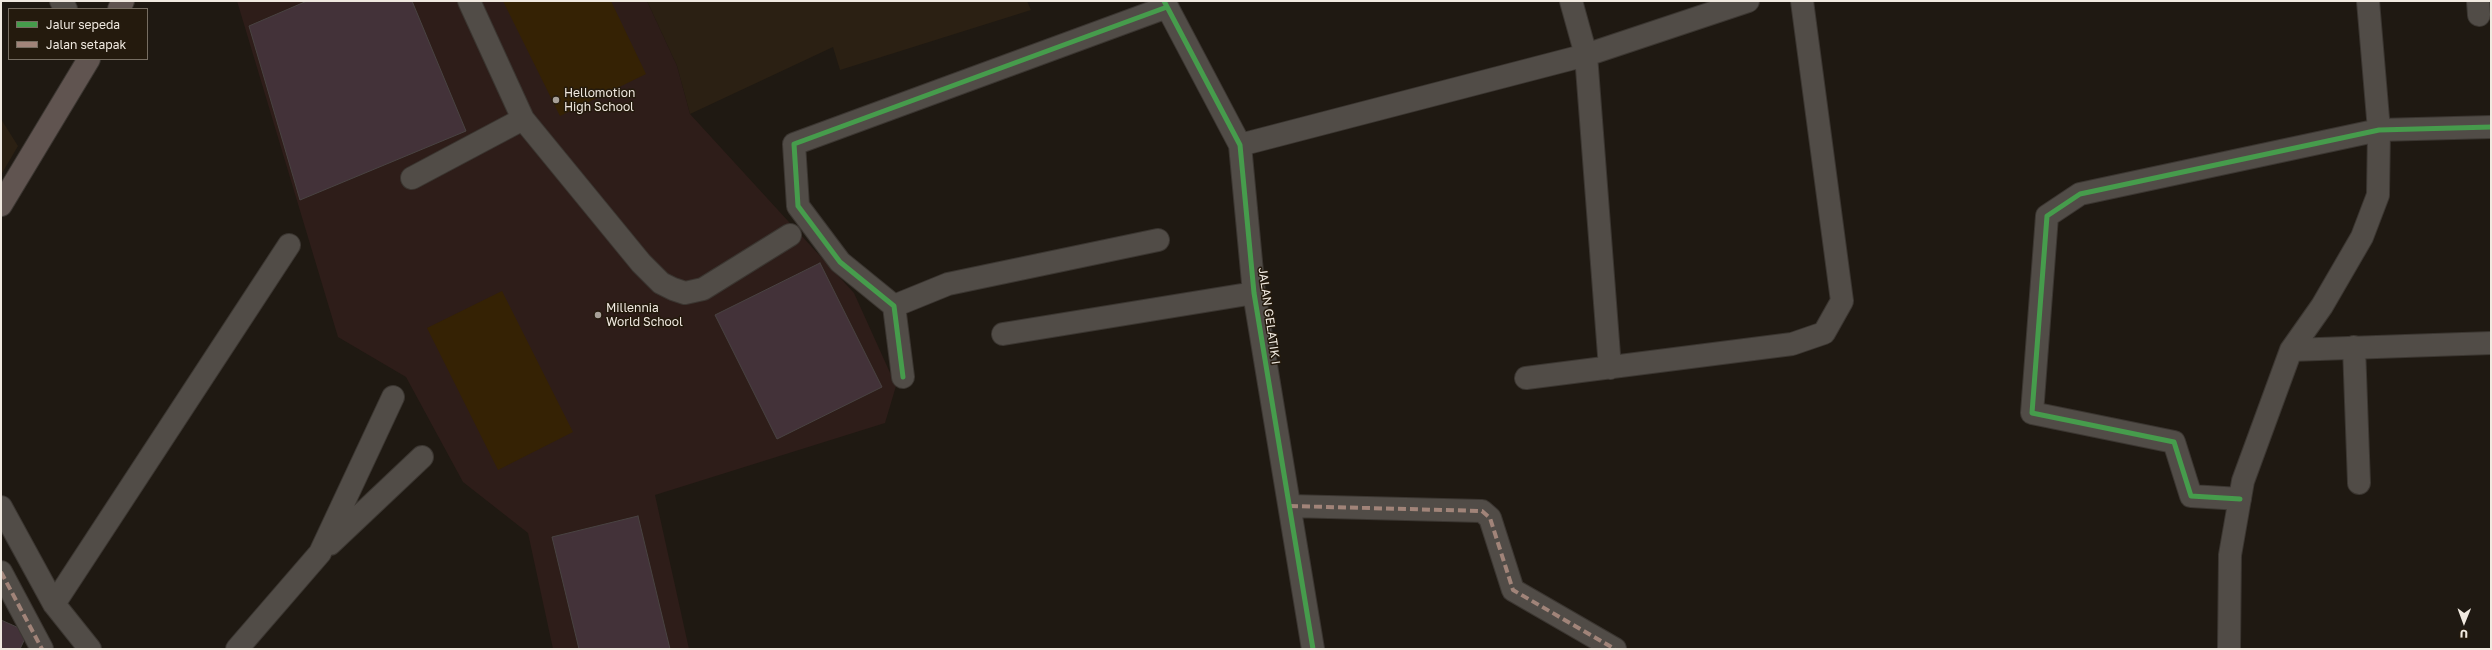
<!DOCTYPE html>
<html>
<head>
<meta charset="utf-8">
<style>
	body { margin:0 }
	#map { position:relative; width:2492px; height:650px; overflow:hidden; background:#1f1912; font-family:"Golos Text",sans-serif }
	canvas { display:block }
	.frame { position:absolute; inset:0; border:2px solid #f0e9e0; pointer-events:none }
	.legend { position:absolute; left:8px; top:8px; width:140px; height:52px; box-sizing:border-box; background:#241a0d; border:1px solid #766d61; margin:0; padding:5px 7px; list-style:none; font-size:12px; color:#f0e9e0 }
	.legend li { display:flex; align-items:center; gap:8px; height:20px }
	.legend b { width:20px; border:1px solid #766d61 }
	.north { position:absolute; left:2444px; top:602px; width:40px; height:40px; -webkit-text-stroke:3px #241a0d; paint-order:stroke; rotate:181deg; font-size:11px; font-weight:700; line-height:16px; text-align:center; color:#f0e9e0 }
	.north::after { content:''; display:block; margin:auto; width:14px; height:18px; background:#f0e9e0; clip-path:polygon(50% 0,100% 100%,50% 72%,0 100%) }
</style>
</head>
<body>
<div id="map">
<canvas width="2492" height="650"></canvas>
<div class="frame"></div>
<ul class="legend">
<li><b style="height:5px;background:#469c4c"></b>Jalur sepeda</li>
<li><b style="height:5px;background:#a18479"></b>Jalan setapak</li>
</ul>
<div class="north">U</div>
</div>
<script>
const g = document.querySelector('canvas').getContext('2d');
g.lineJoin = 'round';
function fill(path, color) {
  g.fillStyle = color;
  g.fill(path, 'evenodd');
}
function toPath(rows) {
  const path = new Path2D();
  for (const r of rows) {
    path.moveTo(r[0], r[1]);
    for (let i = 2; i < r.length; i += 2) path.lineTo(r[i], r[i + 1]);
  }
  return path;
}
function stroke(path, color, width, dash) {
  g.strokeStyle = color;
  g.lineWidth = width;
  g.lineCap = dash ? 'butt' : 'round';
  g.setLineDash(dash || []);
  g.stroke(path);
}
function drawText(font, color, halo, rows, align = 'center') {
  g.font = font + ' "Golos Text",sans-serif';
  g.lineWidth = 3;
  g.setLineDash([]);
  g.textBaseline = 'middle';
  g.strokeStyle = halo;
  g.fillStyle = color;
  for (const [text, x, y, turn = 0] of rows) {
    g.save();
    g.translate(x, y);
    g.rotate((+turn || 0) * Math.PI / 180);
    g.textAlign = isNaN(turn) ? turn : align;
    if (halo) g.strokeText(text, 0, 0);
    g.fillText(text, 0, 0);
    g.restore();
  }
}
const commercial = toPath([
	[647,1,1027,1,1031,10,840,70,833,47,690,114,677,66],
	[1,119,18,146,1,175]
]);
const education = toPath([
	[237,1,647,1,677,66,690,114,854,293,896,386,885,423,655,495,689,649,553,649,528,533,463,482,406,377,338,337]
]);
const green = toPath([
	[503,1,611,1,646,74,560,116],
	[502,291,573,432,498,470,427,328]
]);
const building = toPath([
	[307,1,412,1,466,131,300,200,249,26,307,1],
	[820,263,882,387,777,439,715,315,820,263],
	[638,516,670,649,579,649,552,537,638,516],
	[1,620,28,632,20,649,1,649,1,620]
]);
const minor = toPath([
	[61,1,66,9],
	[1164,1,1240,145,1254,293,1313,649],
	[1571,1,1586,55,1610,368],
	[2478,1,2479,15],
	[523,119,641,263,661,283,673,289,685,293,703,289,790,235],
	[1240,145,1586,55,1748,1],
	[412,178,523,119,469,1],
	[894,306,948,284,1158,240],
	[1003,334,1254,293],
	[2354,347,2359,483],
	[2291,350,2491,343],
	[903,377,894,306,840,262,798,206,794,144,1167,7],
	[1526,378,1792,344,1824,333,1842,301,1802,1],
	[2240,499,2191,496,2174,442,2032,413,2047,216,2080,194,2379,130,2491,127],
	[1290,506,1482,511,1490,518,1513,590,1615,649],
	[1,507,54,604,90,649],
	[330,544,422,457],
	[1,572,42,649],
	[54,604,289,245],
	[237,649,320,553,393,397],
	[2229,649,2230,555,2243,481,2291,350,2322,306,2362,237,2378,195,2379,130,2368,1]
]);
const major = toPath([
	[119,9,123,1],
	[1,205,89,59]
]);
const quiet = toPath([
	[1290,506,1482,511,1490,518,1513,590,1615,649],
	[1,572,42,649]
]);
const cycleway = toPath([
	[1164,1,1240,145,1254,293,1313,649],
	[903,377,894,306,840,262,798,206,794,144,1167,7],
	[2240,499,2191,496,2174,442,2032,413,2047,216,2080,194,2379,130,2491,127]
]);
const markers = [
	[556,100,4,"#a7a098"],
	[598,315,4,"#a7a098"]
];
const poiNames = [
	["Hellomotion",564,93],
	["High School",564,107],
	["Millennia",606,308],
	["World School",606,322]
];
const streetNames = [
	["JALAN GELATIK I",1269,316,82]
];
fill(commercial, '#2b2013');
fill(education, '#2e1d19');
fill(green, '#352204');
fill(building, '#433239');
stroke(building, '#494342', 1);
stroke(minor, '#3b3631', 24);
stroke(major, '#3b3631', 24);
stroke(minor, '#514c47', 22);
stroke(major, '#605450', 22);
stroke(quiet, '#a18479', 4, [8, 4]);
stroke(cycleway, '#469c4c', 5);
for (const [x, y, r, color] of markers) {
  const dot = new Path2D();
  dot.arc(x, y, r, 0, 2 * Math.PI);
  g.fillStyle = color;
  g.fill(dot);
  stroke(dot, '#241a0d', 1.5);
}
drawText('12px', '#f0e9e0', '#241a0d', poiNames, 'left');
drawText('12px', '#f0e9e0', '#241a0d', streetNames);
</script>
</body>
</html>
